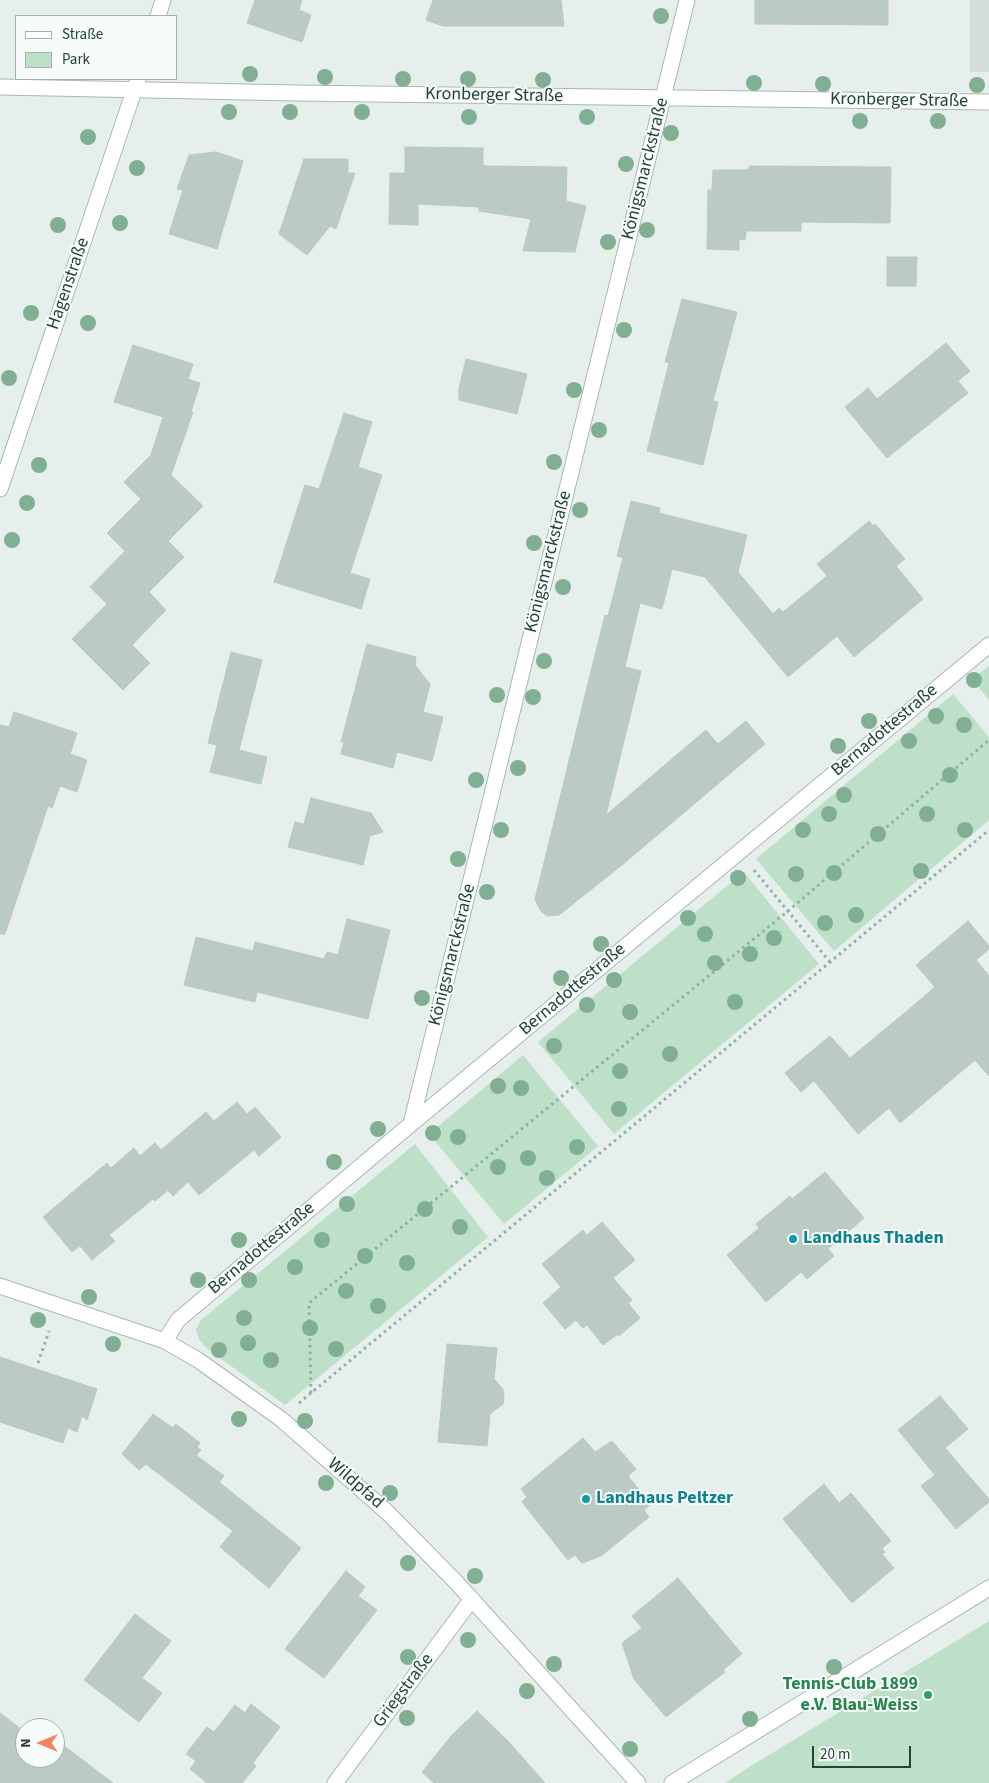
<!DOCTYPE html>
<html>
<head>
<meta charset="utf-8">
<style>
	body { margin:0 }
	#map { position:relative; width:989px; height:1783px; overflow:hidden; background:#e6efeb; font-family:"Source Sans 3",sans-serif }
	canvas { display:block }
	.legend { position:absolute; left:15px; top:15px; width:162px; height:65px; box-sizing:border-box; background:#f7fbf9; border:1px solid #a3b1ad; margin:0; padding:6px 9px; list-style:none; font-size:15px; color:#24423a }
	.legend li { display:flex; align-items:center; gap:10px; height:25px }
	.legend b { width:25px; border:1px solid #a3b1ad }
	.north { position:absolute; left:15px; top:1718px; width:50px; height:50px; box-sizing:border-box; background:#f7fbf9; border:1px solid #a3b1ad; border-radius:50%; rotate:270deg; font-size:14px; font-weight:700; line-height:20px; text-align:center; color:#24423a }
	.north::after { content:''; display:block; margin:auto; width:18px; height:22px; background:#f4845f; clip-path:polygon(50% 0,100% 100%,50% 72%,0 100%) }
	.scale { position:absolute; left:812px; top:1746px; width:99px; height:22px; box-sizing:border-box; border:2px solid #24423a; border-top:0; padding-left:6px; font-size:15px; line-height:18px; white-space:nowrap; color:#24423a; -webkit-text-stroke:4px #f7fbf9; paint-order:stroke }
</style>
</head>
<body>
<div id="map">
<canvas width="989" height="1783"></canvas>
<ul class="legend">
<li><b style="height:6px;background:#fff"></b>Straße</li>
<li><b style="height:14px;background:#bfe0c8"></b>Park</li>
</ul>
<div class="north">N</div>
<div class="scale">20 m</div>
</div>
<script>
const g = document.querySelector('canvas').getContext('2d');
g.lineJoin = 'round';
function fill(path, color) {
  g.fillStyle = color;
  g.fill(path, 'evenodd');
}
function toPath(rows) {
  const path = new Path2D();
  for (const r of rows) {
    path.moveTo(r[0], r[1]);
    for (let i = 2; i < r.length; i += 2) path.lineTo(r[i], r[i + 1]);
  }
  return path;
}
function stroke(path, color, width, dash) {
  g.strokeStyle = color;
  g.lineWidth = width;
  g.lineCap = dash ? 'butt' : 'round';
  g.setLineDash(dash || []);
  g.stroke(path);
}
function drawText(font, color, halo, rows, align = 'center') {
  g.font = font + ' "Source Sans 3",sans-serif';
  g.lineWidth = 4;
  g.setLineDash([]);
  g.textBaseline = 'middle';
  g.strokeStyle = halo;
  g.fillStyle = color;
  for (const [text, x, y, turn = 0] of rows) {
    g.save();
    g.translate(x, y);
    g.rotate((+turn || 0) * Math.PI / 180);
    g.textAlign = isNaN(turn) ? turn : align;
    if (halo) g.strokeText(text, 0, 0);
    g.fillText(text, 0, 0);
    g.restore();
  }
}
const built = toPath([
	[970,0,989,0,989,72,970,72]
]);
const green = toPath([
	[989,666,989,700,972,679],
	[953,694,989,737,989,820,834,951,756,859],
	[744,872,819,964,614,1134,538,1042],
	[523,1055,598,1146,504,1224,429,1134],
	[415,1144,488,1237,285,1405,205,1347,199,1339,196,1330,200,1321],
	[989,1621,989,1783,725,1783,746,1769]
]);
const building = toPath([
	[255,0,302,0,299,10,311,15,302,42,247,23,255,0],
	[433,0,561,0,564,26,443,26,426,20,433,0],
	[755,0,888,0,888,25,755,24,755,0],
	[405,147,483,148,483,166,567,167,566,201,586,206,575,252,523,251,531,219,479,211,479,207,418,204,418,225,389,224,390,173,405,173,405,147],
	[216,152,243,161,217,249,169,234,183,190,177,189,189,155,216,152],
	[304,159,348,159,348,173,355,173,336,229,330,226,307,255,279,234,304,159],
	[750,166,891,167,890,223,801,222,801,231,746,231,745,240,739,239,739,250,707,249,708,190,712,190,713,170,747,170,750,166],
	[887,257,917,257,916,286,887,286,887,257],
	[682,299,737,312,713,401,718,402,703,465,647,451,669,363,665,362,682,299],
	[946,343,970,371,958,381,968,393,887,458,845,407,868,388,877,399,946,343],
	[133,345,193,364,188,379,200,383,191,412,193,412,171,475,203,506,168,541,184,557,149,592,166,610,132,645,150,663,123,690,72,639,107,604,90,587,125,551,107,533,141,499,124,482,151,455,163,417,114,402,133,345],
	[466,359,527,374,517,414,459,400,459,388,466,359],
	[344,413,372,422,358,467,382,475,350,573,370,579,361,609,274,582,305,485,319,489,344,413],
	[631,501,660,508,659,513,747,535,738,572,773,614,779,608,783,612,827,576,817,564,869,521,873,526,875,524,905,559,896,566,923,599,854,657,837,636,788,677,705,577,672,569,662,609,640,603,625,667,641,671,606,815,706,730,718,744,746,721,765,744,622,865,559,915,547,916,541,911,538,906,535,899,538,887,594,659,605,615,608,616,623,558,617,556,631,501],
	[367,644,416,657,415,665,430,684,423,712,443,717,432,761,397,752,393,768,341,754,344,742,341,742,367,644],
	[231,652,262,660,239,750,267,757,261,784,210,772,217,745,208,743,231,652],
	[14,712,77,733,70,754,87,760,77,792,60,786,52,808,48,806,5,934,0,934,0,725,9,727,14,712],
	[311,798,371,813,383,832,370,836,363,865,288,847,295,822,304,824,311,798],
	[347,919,390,930,368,1019,257,992,255,1002,184,985,196,937,253,951,255,942,324,959,327,952,338,955,347,919],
	[968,921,989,946,989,949,976,960,989,976,989,1076,975,1060,900,1123,889,1108,858,1134,814,1081,801,1092,785,1073,830,1036,850,1058,901,1016,935,987,916,965,968,921],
	[237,1102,247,1114,255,1107,281,1137,259,1156,254,1150,199,1195,188,1182,173,1196,168,1190,155,1201,153,1199,109,1235,115,1241,92,1260,80,1246,72,1252,43,1217,107,1163,111,1168,134,1148,140,1156,155,1143,161,1150,206,1112,214,1121,237,1102],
	[825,1172,864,1218,828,1249,834,1256,807,1279,801,1272,766,1302,727,1255,759,1228,756,1224,790,1196,792,1199,825,1172],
	[602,1222,635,1260,613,1278,632,1300,628,1303,640,1318,619,1336,618,1334,603,1345,587,1325,583,1328,576,1320,565,1329,543,1303,561,1287,542,1264,583,1230,587,1235,602,1222],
	[447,1344,497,1348,494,1379,503,1389,504,1397,503,1404,490,1414,487,1446,438,1442,447,1344],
	[0,1357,97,1389,87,1420,82,1416,77,1432,68,1428,63,1443,0,1422,0,1357],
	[940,1396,968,1429,945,1448,989,1499,989,1502,956,1529,921,1486,935,1475,898,1430,940,1396],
	[153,1414,173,1428,176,1424,200,1443,197,1447,201,1450,196,1455,224,1476,219,1482,301,1548,269,1588,220,1547,233,1531,146,1464,139,1470,122,1454,153,1414],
	[583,1438,595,1452,612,1441,636,1469,628,1476,651,1504,644,1510,649,1517,601,1556,582,1563,575,1555,568,1560,522,1502,527,1497,521,1489,583,1438],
	[824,1484,839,1503,851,1493,891,1541,882,1548,885,1552,882,1554,894,1568,852,1603,783,1519,824,1484],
	[346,1571,365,1587,358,1596,377,1610,324,1678,285,1649,346,1571],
	[678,1578,742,1654,723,1670,725,1672,666,1717,634,1679,622,1643,642,1628,632,1616,678,1578],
	[135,1614,171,1641,142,1678,162,1693,139,1722,84,1680,135,1614],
	[251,1704,280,1727,253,1763,256,1766,242,1783,207,1783,190,1769,196,1761,186,1754,207,1727,214,1732,235,1705,245,1713,251,1704],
	[477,1711,508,1741,545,1783,434,1783,422,1772,452,1735,477,1711],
	[0,1713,25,1732,25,1758,55,1758,55,1739,113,1783,0,1783,0,1713]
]);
const path = toPath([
	[754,870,830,962],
	[38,1363,49,1331],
	[311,1393,309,1303,788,911,989,740],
	[299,1403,989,830]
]);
const street = toPath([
	[0,87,296,93,989,102],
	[411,1124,687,0],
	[0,1286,165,1341,198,1360,281,1419,387,1512,456,1582,638,1783],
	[165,1341,178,1320,411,1124,989,645],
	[335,1783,472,1599],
	[672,1783,989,1588]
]);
const secondary = toPath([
	[158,16,163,0],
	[0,489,138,79]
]);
const trees = [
	[661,16],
	[250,74],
	[325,77],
	[403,79],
	[468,79],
	[543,80],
	[754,83],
	[823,84],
	[977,85],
	[229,112],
	[290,112],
	[362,112],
	[469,117],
	[587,117],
	[860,121],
	[938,121],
	[671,133],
	[88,137],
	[626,164],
	[137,168],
	[120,223],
	[58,225],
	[647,230],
	[608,242],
	[31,313],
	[88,323],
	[624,330],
	[9,378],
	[574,390],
	[599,430],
	[554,462],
	[39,465],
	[27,503],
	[580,510],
	[12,540],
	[534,543],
	[563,587],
	[544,661],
	[974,680],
	[497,695],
	[533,697],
	[936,716],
	[869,721],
	[964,725],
	[909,741],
	[838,746],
	[518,768],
	[950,775],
	[476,780],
	[844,795],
	[829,814],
	[927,814],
	[501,830],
	[803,830],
	[965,830],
	[878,834],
	[458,859],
	[921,871],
	[834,873],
	[796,874],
	[738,878],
	[487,892],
	[856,915],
	[688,918],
	[825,923],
	[705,934],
	[774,938],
	[601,944],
	[750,954],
	[715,963],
	[561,978],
	[614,980],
	[422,998],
	[735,1002],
	[587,1005],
	[630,1012],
	[554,1046],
	[670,1054],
	[620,1071],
	[498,1086],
	[521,1088],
	[619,1109],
	[378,1129],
	[433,1133],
	[458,1137],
	[577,1147],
	[528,1158],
	[334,1162],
	[498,1167],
	[547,1178],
	[347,1204],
	[425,1209],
	[460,1227],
	[239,1240],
	[322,1240],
	[365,1256],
	[407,1263],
	[295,1267],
	[198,1280],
	[249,1280],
	[346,1291],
	[89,1297],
	[378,1306],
	[244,1318],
	[38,1320],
	[310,1328],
	[248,1343],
	[113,1344],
	[336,1349],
	[219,1350],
	[271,1360],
	[239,1419],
	[305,1421],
	[326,1483],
	[390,1493],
	[408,1563],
	[475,1576],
	[468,1640],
	[408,1657],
	[554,1664],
	[834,1667],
	[527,1691],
	[407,1718],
	[750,1719],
	[630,1749]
];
const markers = [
	[793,1239,5,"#0f9aa8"],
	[586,1499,5,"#0f9aa8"],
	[928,1695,5,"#2e9e5b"]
];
const streetNames = [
	["Kronberger Straße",494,96,1],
	["Kronberger Straße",899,101,1],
	["Königsmarckstraße",646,169,-76],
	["Hagenstraße",69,284,-71],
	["Königsmarckstraße",549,562,-76],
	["Bernadottestraße",885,731,-40],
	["Königsmarckstraße",453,955,-76],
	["Bernadottestraße",573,990,-40],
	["Bernadottestraße",262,1249,-40],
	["Wildpfad",355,1484,41],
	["Griegstraße",404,1691,-53]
];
const cultureNames = [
	["Landhaus Thaden",803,1239],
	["Landhaus Peltzer",596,1499]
];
const leisureNames = [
	["Tennis-Club 1899",918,1685],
	["e.V. Blau-Weiss",918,1706]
];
fill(built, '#d4dfda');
fill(green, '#bfe0c8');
fill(building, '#bbcac4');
stroke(building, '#b8c9c2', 1);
stroke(street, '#a8b8b2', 17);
stroke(secondary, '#a4bbb3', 17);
stroke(path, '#86b3a5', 3, [2.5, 4]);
stroke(street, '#fff', 15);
stroke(secondary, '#fff', 15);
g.fillStyle = '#80af93';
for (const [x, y] of trees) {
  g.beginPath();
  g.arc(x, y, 8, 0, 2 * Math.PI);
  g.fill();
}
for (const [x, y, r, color] of markers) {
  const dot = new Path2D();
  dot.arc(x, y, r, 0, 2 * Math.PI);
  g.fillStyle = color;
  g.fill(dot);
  stroke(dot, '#f7fbf9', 2);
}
drawText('18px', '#24423a', '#f7fbf9', streetNames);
drawText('bold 18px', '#0d838f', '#f7fbf9', cultureNames, 'left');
drawText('bold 18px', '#27864d', '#f7fbf9', leisureNames, 'right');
</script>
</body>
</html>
